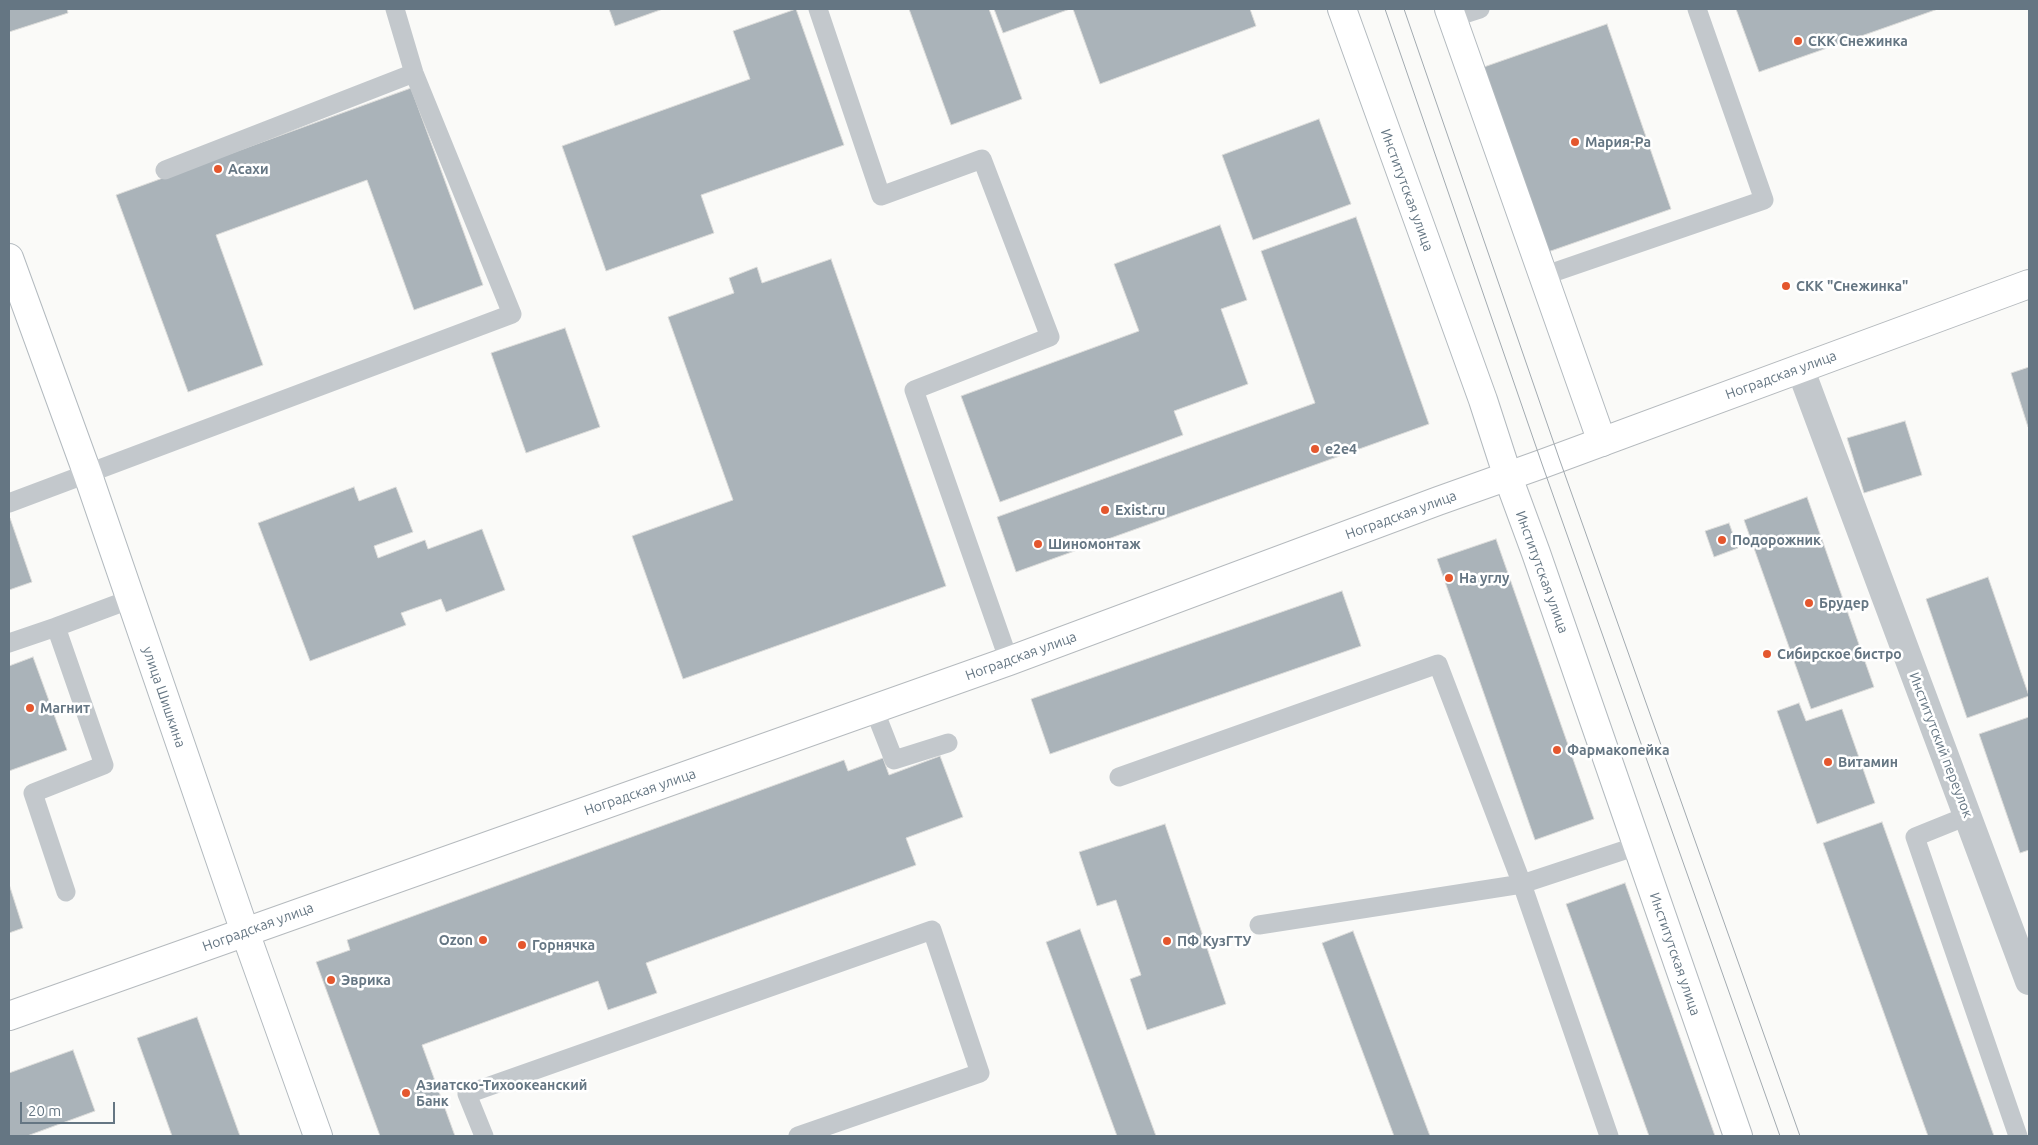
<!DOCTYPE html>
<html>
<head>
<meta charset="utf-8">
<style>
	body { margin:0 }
	#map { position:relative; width:2038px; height:1145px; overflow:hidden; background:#fafaf8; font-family:Ubuntu,sans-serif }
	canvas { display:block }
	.frame { position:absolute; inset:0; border:10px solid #657683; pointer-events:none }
	.scale { position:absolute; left:20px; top:1102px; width:95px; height:22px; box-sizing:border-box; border:2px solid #657683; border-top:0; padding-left:6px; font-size:15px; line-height:18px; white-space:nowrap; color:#657683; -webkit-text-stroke:4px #fff; paint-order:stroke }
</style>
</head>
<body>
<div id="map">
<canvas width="2038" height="1145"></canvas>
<div class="frame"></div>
<div class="scale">20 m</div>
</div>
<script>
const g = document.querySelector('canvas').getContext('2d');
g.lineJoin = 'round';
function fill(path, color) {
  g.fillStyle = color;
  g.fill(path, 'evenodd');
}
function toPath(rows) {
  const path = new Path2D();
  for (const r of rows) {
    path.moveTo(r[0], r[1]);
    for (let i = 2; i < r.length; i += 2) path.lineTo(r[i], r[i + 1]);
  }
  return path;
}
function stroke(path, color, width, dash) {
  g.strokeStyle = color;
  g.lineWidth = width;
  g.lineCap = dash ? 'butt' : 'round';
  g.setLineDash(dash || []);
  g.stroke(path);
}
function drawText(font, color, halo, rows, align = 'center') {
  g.font = font + ' Ubuntu,sans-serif';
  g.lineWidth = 5;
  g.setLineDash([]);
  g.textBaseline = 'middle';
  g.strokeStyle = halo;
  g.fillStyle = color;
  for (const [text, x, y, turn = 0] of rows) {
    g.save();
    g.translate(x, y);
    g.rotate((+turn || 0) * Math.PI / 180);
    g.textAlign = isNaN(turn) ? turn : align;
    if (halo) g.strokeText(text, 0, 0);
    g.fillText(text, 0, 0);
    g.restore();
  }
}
const building = toPath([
	[9,9,67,9,68,13,9,32,9,9],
	[609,9,663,9,615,26,609,9],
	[796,9,844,145,701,195,714,233,606,271,562,146,750,79,733,31,796,9],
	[909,9,989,9,1022,99,951,125,909,9],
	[994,9,1070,9,1003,33,994,9],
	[1073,9,1250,9,1256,26,1100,84,1073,9],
	[1736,9,1938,9,1759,72,1736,9],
	[1607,24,1671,209,1545,253,1481,68,1607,24],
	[411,88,483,285,414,310,367,180,216,235,263,365,188,392,116,195,411,88],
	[1319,119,1351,204,1253,240,1222,155,1319,119],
	[1356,217,1429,424,1016,572,997,517,1315,403,1261,251,1356,217],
	[1220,225,1247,300,1221,309,1248,384,1174,411,1183,435,1000,502,961,396,1139,331,1114,264,1220,225],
	[831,259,946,586,683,679,632,536,733,500,668,317,734,293,729,278,757,267,762,283,831,259],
	[565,328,600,427,526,453,491,353,565,328],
	[2029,367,2029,427,2028,427,2011,373,2029,367],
	[1905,421,1922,475,1864,493,1847,438,1905,421],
	[354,487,359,501,396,487,413,532,374,546,378,558,425,540,428,549,482,529,505,590,446,612,441,599,401,613,406,625,310,661,258,523,354,487],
	[1807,497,1874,687,1811,709,1744,520,1807,497],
	[9,518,10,518,32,582,9,590,9,518],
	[1729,523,1738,548,1714,557,1705,531,1729,523],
	[1496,539,1594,819,1535,840,1437,559,1496,539],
	[1988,577,2029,696,1967,718,1926,599,1988,577],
	[1342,591,1361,646,1050,754,1031,699,1342,591],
	[33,657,67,750,9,771,9,666,33,657],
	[1799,703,1806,721,1842,709,1875,803,1817,824,1777,711,1799,703],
	[2029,717,2029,850,2020,853,1979,734,2029,717],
	[940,756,963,817,906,838,916,865,646,963,657,993,608,1010,598,981,422,1045,455,1136,380,1136,316,962,350,950,347,940,844,760,848,771,883,758,889,775,940,756],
	[1882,822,1994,1136,1928,1136,1823,843,1882,822],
	[1165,824,1226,1004,1147,1030,1130,979,1141,975,1116,900,1097,906,1079,852,1165,824],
	[1625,883,1715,1136,1649,1136,1566,904,1625,883],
	[9,884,23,928,9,933,9,884],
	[1080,929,1156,1136,1117,1136,1046,942,1080,929],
	[1353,931,1430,1136,1394,1136,1322,943,1353,931],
	[197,1017,240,1136,172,1136,137,1038,197,1017],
	[73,1050,95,1111,27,1136,9,1136,9,1073,73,1050]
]);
const service = toPath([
	[818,9,881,196,982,159,1050,337,914,390,1009,661],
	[1452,18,1480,9],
	[165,170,414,73],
	[1543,276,1764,200,1697,9],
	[9,503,512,314,414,73,395,9],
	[9,643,56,627],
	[874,709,894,760,948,743],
	[1119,777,1438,664,1522,884,1259,925],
	[1967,816,1915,837,2018,1136],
	[66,892,33,793,104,765,56,627,131,599],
	[484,1136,467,1094,932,930,980,1073,798,1136],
	[1609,1136,1522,884,1637,846]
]);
const minor = toPath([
	[1800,368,2029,981]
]);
const secondary = toPath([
	[1342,9,1483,400,1508,477,1536,553,1738,1136],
	[1449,9,1602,442],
	[9,258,88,475,245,932,318,1136]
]);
const primary = toPath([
	[9,1016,1009,661,1438,501,1542,464,2029,284]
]);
const tram = toPath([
	[1385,9,1542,464,1780,1136],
	[1404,9,1559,458,1800,1136]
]);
const markers = [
	[1798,41,5,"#e4572e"],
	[1575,142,5,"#e4572e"],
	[218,169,5,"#e4572e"],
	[1786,286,5,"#e4572e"],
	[1315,449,5,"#e4572e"],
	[1105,510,5,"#e4572e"],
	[1722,540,5,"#e4572e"],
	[1038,544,5,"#e4572e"],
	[1449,578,5,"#e4572e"],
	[1809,603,5,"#e4572e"],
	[1767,654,5,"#e4572e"],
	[30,708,5,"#e4572e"],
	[1557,750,5,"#e4572e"],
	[1828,762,5,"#e4572e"],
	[483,940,5,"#e4572e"],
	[1167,941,5,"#e4572e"],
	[522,945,5,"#e4572e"],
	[331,980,5,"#e4572e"],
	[406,1093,5,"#e4572e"]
];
const poiNames = [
	["СКК Снежинка",1808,41],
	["Мария-Ра",1585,142],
	["Асахи",228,169],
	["СКК \"Снежинка\"",1796,286],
	["e2e4",1325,449],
	["Exist.ru",1115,510],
	["Подорожник",1732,540],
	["Шиномонтаж",1048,544],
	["На углу",1459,578],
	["Брудер",1819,603],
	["Сибирское бистро",1777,654],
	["Магнит",40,708],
	["Фармакопейка",1567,750],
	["Витамин",1838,762],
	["Ozon",473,940,"right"],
	["ПФ КузГТУ",1177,941],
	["Горнячка",532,945],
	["Эврика",341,980],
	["Азиатско-Тихоокеанский",416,1085],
	["Банк",416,1101]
];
const streetNames = [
	["Институтская улица",1407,190,70],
	["Ноградская улица",1781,375,-20],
	["Ноградская улица",1401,515,-20],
	["Институтская улица",1542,572,70],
	["Ноградская улица",1021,656,-20],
	["улица Шишкина",164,697,71],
	["Институтский переулок",1941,745,69],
	["Ноградская улица",640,792,-19],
	["Ноградская улица",258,927,-20],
	["Институтская улица",1675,954,71]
];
fill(building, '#aab3b9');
stroke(building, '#dcdcda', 1);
stroke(secondary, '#b3babf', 30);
stroke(primary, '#b5babe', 30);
stroke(service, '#c3c8cc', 19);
stroke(minor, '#c3c8cc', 28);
stroke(secondary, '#fff', 28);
stroke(primary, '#fff', 28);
stroke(tram, '#a2aab0', 1);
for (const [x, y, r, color] of markers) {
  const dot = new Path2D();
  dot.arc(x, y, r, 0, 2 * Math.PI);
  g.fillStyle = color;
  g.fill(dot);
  stroke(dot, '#fff', 2);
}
drawText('bold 14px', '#657683', '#fff', poiNames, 'left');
drawText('14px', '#657683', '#fff', streetNames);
</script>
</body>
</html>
